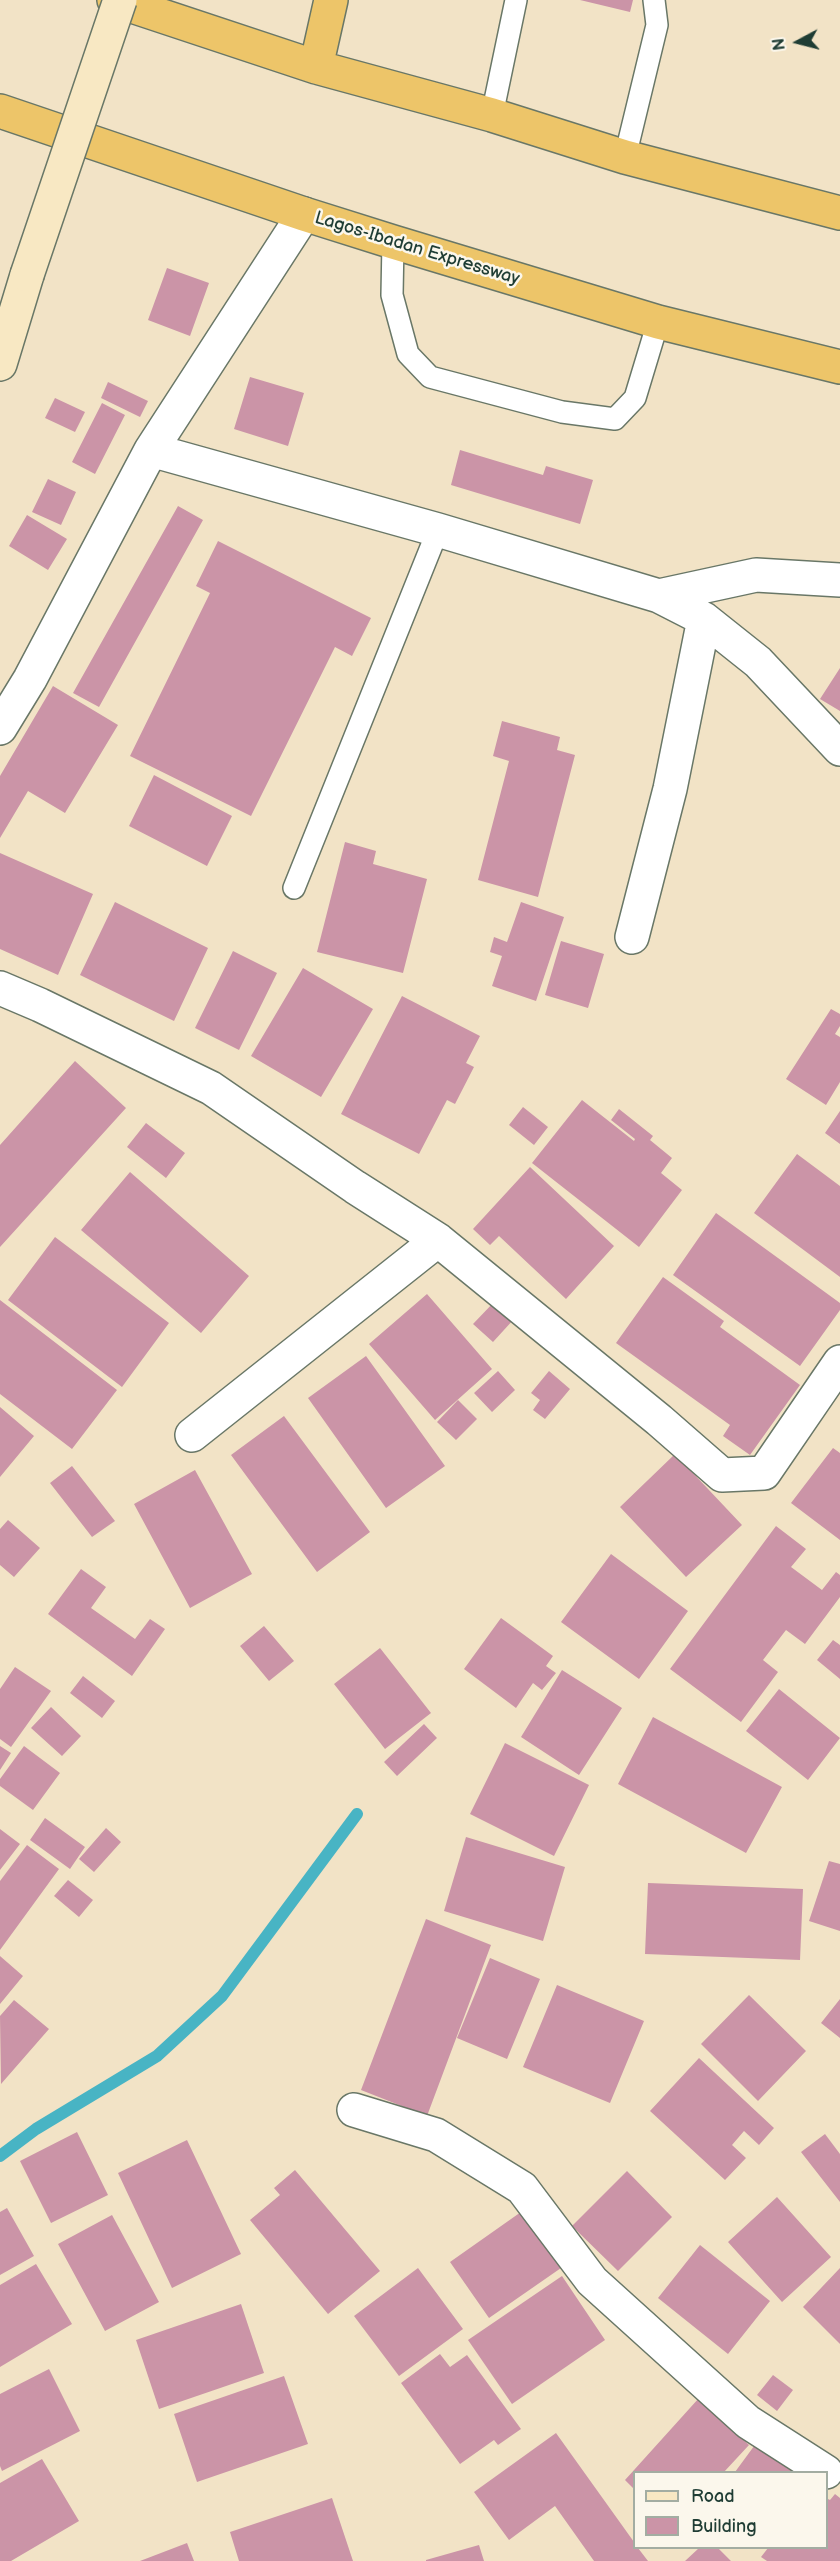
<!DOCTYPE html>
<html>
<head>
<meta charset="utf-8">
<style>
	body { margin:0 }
	#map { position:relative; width:840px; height:2561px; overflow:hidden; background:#f2e3c6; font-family:"Balsamiq Sans",sans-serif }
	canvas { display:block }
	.legend { position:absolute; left:633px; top:2471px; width:195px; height:78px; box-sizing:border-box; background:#fbf7ec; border:2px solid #a3ada2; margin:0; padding:8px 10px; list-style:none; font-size:18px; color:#1f3d34 }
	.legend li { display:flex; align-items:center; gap:12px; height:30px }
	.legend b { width:30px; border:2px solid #a3ada2 }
	.north { position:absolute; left:768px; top:12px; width:60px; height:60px; -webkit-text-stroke:4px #fbf7ec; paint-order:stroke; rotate:263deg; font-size:16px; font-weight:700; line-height:24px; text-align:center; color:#1f3d34 }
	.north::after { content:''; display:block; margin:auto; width:21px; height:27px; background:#1f3d34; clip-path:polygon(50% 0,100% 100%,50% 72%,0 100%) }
</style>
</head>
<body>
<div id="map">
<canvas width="840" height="2561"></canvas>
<ul class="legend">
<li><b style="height:8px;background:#f8e8c3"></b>Road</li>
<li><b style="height:16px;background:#cb94a7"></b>Building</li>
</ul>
<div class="north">N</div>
</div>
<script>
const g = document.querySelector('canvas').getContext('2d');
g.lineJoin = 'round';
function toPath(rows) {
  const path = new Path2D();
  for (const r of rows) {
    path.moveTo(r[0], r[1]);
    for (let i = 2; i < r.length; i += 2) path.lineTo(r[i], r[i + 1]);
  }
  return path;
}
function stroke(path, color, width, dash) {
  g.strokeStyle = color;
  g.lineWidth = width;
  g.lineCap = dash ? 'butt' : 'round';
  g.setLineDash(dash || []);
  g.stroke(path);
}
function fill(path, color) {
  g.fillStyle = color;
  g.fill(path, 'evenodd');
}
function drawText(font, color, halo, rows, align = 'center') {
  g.font = font + ' "Balsamiq Sans",sans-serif';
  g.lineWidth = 5;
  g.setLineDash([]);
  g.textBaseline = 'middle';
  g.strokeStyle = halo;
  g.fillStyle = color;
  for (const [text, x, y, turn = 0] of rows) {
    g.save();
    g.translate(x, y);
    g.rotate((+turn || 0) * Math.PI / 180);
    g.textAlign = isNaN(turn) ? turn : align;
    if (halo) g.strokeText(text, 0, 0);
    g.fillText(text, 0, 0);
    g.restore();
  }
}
const stream = toPath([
	[0,2156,36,2129,157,2056,222,1996,357,1814]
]);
const building = toPath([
	[580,0,633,0,630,12],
	[167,268,209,283,190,336,148,320],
	[250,377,304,393,288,446,234,429],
	[108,382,148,401,140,417,101,398],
	[55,398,85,412,75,432,45,418],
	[102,403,125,415,95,474,72,462],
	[460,450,543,475,546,466,593,480,580,524,451,485],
	[48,479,76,492,61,525,32,512],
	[178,506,203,520,99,707,73,693],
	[27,515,67,539,48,570,9,546],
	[218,541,371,618,352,656,335,647,251,816,130,756,210,593,196,586],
	[840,668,840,711,820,699],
	[53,686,118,725,65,813,28,791,0,838,0,776],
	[502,721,560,737,557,750,575,755,538,897,478,880,509,761,493,756],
	[154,775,232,816,207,866,129,826],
	[345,842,376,851,373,864,427,879,403,973,317,952],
	[0,853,93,894,58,975,0,949],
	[115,902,208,948,174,1021,80,975],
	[521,902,564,917,536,1001,492,986,502,956,490,952,494,937,507,942],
	[561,941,604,954,588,1008,545,995],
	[233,951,277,973,239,1050,195,1028],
	[303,968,373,1009,321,1097,251,1056],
	[402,996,480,1036,466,1063,474,1067,455,1104,447,1100,419,1154,341,1114],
	[831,1009,840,1014,840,1026,835,1034,840,1037,840,1082,826,1105,786,1079],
	[75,1061,126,1108,0,1247,0,1145],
	[582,1100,634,1141,635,1139,611,1120,619,1109,653,1136,650,1140,672,1158,661,1173,682,1190,639,1247,532,1163],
	[523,1107,548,1127,534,1145,509,1125],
	[840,1111,840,1144,825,1133],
	[146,1123,185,1153,166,1178,127,1147],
	[797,1154,840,1186,840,1277,754,1213],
	[530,1167,614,1246,566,1299,499,1236,490,1245,473,1229],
	[130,1172,249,1276,201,1333,81,1230],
	[716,1213,840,1303,840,1310,800,1366,673,1275],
	[55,1237,169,1323,122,1387,8,1300],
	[663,1277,724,1321,720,1327,800,1385,750,1455,723,1436,730,1425,616,1343],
	[427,1294,492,1369,435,1420,369,1344],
	[0,1300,117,1390,72,1449,0,1394],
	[495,1301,514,1319,493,1342,473,1324],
	[366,1356,445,1466,386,1508,308,1398],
	[498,1371,515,1390,492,1412,474,1393],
	[549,1371,570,1389,545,1419,533,1410,540,1400,531,1393],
	[458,1400,477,1419,456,1440,437,1422],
	[0,1407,34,1436,0,1477],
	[284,1416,370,1532,317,1572,231,1455],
	[833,1448,840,1453,840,1540,791,1503],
	[675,1454,742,1525,686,1577,620,1507],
	[72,1466,115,1521,92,1537,50,1483],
	[195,1470,252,1574,190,1608,134,1504],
	[8,1520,40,1548,14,1577,0,1565,0,1529],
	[776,1526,806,1549,791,1567,822,1590,836,1572,840,1575,840,1597,805,1644,786,1630,763,1660,778,1672,741,1722,670,1669],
	[611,1554,688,1611,639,1679,561,1622],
	[81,1569,106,1587,91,1608,135,1639,150,1619,165,1629,132,1676,48,1614],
	[501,1618,553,1656,546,1666,556,1673,542,1690,533,1683,516,1708,464,1669],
	[264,1626,294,1661,269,1681,240,1646],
	[833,1640,840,1645,840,1679,817,1660],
	[380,1648,431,1713,385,1749,334,1684],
	[15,1667,51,1691,11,1747,0,1739,0,1689],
	[562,1670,622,1708,579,1775,521,1737],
	[83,1676,115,1701,102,1718,70,1693],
	[779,1689,840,1738,808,1780,746,1731],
	[51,1707,81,1736,62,1756,31,1728],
	[653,1717,782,1787,746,1853,618,1784],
	[424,1724,437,1738,397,1776,384,1762],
	[505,1743,589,1785,554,1856,470,1814],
	[0,1746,11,1753,0,1770],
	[24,1746,60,1773,33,1810,0,1786,0,1779],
	[45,1818,85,1847,70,1869,30,1840],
	[106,1828,121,1842,94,1872,79,1859],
	[0,1829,20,1844,0,1870],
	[466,1837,565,1867,543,1941,444,1911],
	[27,1845,59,1869,0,1950,0,1881],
	[829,1861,840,1864,840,1931,809,1921],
	[68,1880,93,1900,79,1917,54,1896],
	[648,1883,803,1889,800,1960,645,1954],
	[426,1919,491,1945,427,2116,361,2090],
	[0,1956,23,1976,0,2004],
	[490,1958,540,1979,507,2059,457,2038],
	[557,1985,644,2021,610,2103,523,2067],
	[749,1995,806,2051,758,2101,701,2044],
	[840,1999,840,2038,821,2023],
	[14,2000,49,2029,1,2084,0,2016],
	[699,2058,774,2128,759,2145,744,2131,732,2145,746,2158,725,2180,650,2111],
	[77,2132,108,2195,51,2223,20,2161],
	[825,2134,840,2154,840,2202,801,2152],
	[187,2140,241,2254,172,2288,118,2173],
	[295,2170,380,2271,328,2314,250,2220,280,2195,274,2188],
	[627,2171,672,2217,618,2271,572,2226],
	[777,2197,831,2257,782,2302,728,2242],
	[7,2208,34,2256,0,2275,0,2212],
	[521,2212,561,2268,489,2318,450,2262],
	[112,2215,159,2302,105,2331,58,2244],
	[700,2245,770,2301,728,2354,658,2298],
	[36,2264,72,2324,0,2367,0,2285],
	[418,2268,463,2329,399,2376,354,2316],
	[840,2268,840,2344,803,2307],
	[562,2276,605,2340,512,2404,468,2340],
	[241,2304,264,2373,159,2409,136,2340],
	[440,2354,450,2367,467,2355,521,2429,498,2445,494,2440,460,2464,401,2383],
	[49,2369,80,2431,2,2471,0,2466,0,2394],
	[773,2375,793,2390,777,2411,757,2395],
	[284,2376,308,2444,197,2482,174,2414],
	[699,2398,749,2445,724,2472,634,2472,634,2489,625,2480],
	[556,2433,634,2542,634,2548,638,2548,648,2561,594,2561,555,2506,509,2540,474,2492],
	[760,2438,809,2472,735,2472],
	[42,2459,79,2521,11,2561,0,2561,0,2483],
	[835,2494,840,2498,840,2561,767,2561,761,2557,768,2548,826,2548,826,2498,830,2500],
	[332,2498,353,2561,239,2561,230,2532],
	[187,2543,194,2561,140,2561],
	[479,2545,484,2561,426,2561,426,2560],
	[699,2548,718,2548,731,2561,685,2561]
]);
const service = toPath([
	[492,115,516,0],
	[625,157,657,25,654,0],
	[393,242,392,295,408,354,430,377,562,412,615,419,635,398,658,322],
	[294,888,438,530]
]);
const minor = toPath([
	[151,450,438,530,659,596,704,619,758,662,840,749],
	[659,596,756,575,840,580],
	[0,728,30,679,151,450,304,214],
	[632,937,670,789,704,619],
	[0,988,40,1005,211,1088,355,1187,438,1240,659,1420,722,1475,764,1473,840,1362],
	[192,1435,438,1240],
	[354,2110,436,2135,522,2188,592,2281,748,2422,826,2472]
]);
const secondary = toPath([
	[0,364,27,275]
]);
const motorway = toPath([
	[114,0,316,67,492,115,625,157,840,213],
	[316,67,331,0],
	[0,111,304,214,393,242,658,322,840,367]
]);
const secondaryBridge = toPath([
	[27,275,120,0]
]);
const streetNames = [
	["Lagos-Ibadan Expressway",417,249,17]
];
stroke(stream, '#48b4c4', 12);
fill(building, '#cb94a7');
stroke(service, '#697767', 24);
stroke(minor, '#697767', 36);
stroke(secondary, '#697767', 36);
stroke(motorway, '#697767', 36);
stroke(service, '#fff', 21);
stroke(minor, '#fff', 33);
stroke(secondary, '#f8e8c3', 33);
stroke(motorway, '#edc569', 33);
stroke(secondaryBridge, '#697767', 36, []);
stroke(secondaryBridge, '#f8e8c3', 33);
drawText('18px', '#1f3d34', '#fbf7ec', streetNames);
</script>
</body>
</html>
